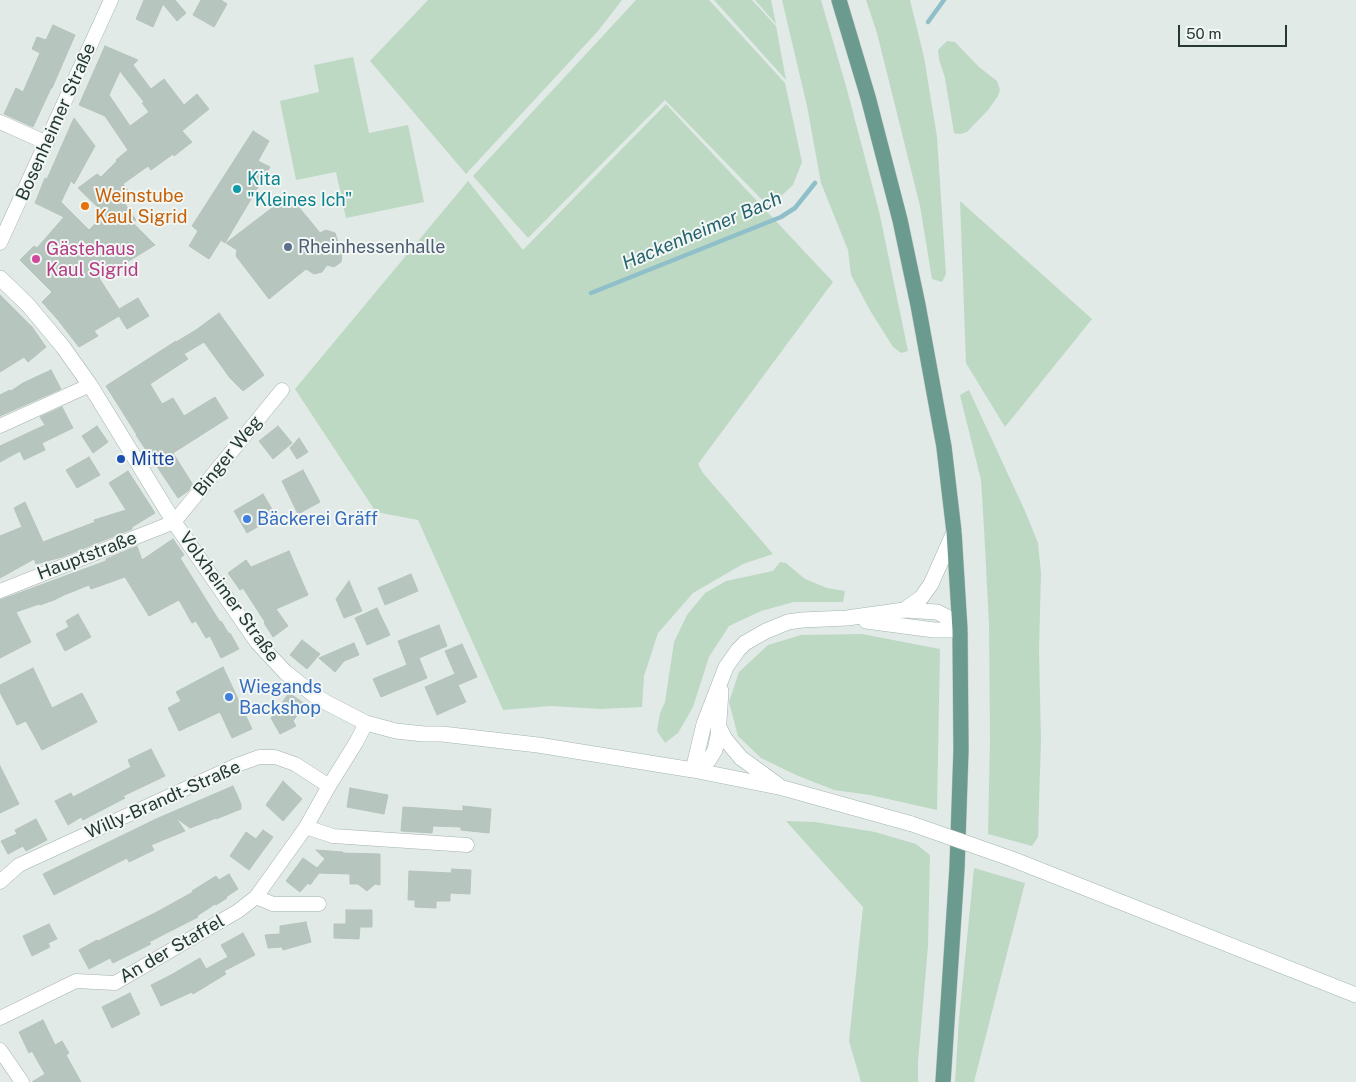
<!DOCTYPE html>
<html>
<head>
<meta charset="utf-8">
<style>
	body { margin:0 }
	#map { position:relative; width:1356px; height:1082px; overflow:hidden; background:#e1eae6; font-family:"Public Sans",sans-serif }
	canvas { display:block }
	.scale { position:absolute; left:1178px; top:25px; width:109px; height:22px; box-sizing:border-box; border:2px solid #243933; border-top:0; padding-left:6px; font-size:15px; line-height:18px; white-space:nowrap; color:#243933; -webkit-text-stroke:4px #f2f7f4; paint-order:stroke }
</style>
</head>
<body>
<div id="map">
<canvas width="1356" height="1082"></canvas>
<div class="scale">50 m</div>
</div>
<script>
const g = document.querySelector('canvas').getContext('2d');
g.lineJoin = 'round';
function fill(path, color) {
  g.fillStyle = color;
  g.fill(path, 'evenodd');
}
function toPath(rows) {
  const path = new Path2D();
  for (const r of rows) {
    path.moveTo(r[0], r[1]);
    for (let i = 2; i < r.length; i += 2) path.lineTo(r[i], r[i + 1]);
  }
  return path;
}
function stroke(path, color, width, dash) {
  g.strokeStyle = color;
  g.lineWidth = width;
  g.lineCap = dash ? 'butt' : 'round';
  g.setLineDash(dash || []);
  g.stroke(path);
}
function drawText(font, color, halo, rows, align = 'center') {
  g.font = font + ' "Public Sans",sans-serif';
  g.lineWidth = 4;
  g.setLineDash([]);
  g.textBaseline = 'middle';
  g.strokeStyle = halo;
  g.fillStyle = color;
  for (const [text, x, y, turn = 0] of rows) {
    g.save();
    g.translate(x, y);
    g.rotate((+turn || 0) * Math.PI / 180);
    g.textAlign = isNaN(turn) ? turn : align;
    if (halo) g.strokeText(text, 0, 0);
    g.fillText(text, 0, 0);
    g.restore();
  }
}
const green = toPath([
	[428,0,622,0,598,31,466,174,370,61],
	[636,0,709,0,785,83,802,162,793,185,769,207,665,100,528,238,473,176],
	[714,0,752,0,776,26,786,80],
	[755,0,771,0,776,24],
	[782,0,821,0,846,86,879,211,908,351,901,353,893,347,871,312,851,275,848,250,821,183,807,106],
	[866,0,910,0,911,4,924,57,937,137,946,274,942,282,932,279,920,206,877,33],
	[947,41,955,42,979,67,997,81,1000,90,998,96,988,110,967,132,960,134,954,133,945,78,939,59,938,50],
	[353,57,369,133,408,125,424,202,346,218,336,172,296,180,280,101,319,92,314,65],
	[666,104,833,282,698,464,703,473,773,554,743,564,693,593,658,633,644,676,642,707,601,709,550,706,503,710,418,520,376,512,295,389,468,181,523,250],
	[960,201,1092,319,1005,427,966,363],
	[969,390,1025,511,1038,543,1041,573,1039,651,1041,739,1038,837,1032,846,988,834,990,739,989,624,984,528,981,480,960,395],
	[780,562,786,563,805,579,827,588,845,591,843,602,794,602,761,611,729,626,709,657,693,707,678,733,665,743,657,731,660,713,665,702,674,642,687,615,705,593,726,581,773,571],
	[862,634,940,649,937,810,870,795,834,790,796,775,761,758,738,736,729,702,739,672,768,645,801,635],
	[786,821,815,822,875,832,916,844,930,855,928,946,918,1062,918,1082,861,1082,849,1041,863,907],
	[974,868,1025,883,974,1082,955,1082,959,1019]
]);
const stream = toPath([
	[928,22,944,0],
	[591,293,781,217,795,208,815,183]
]);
const building = toPath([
	[144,0,175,0,186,13,177,21,163,4,153,27,136,19,144,0],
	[201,0,221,0,227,4,214,27,193,15,201,0],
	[53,25,75,35,52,88,51,88,33,127,4,114,16,88,23,92,40,53,32,49,37,37,46,40,53,25],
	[105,46,138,60,133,65,151,89,164,79,184,105,197,94,209,109,182,131,192,142,174,156,173,154,151,170,148,166,123,184,130,193,123,201,136,220,133,223,155,245,119,267,115,263,99,278,119,309,138,298,149,316,127,329,119,316,94,331,98,336,79,347,58,320,42,302,52,292,20,260,34,246,37,248,64,217,35,203,45,178,47,179,74,118,95,146,74,184,71,181,61,202,89,230,105,214,78,188,97,174,101,177,117,161,116,160,128,150,105,116,79,105,105,46],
	[120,71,144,102,142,103,149,112,130,126,109,95,120,71],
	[253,131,269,141,258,161,270,167,225,243,221,240,209,259,189,246,198,231,192,226,253,131],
	[289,195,320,233,326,230,335,233,338,242,337,245,342,254,341,262,334,267,327,265,322,272,314,274,306,269,269,299,236,256,237,250,226,243,289,195],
	[0,295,32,327,46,347,28,362,24,357,0,372,0,295],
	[219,313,264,375,243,391,230,378,204,342,184,354,188,359,150,384,162,404,173,398,184,416,215,397,228,418,173,453,193,485,188,491,178,498,136,435,137,435,106,386,176,341,176,342,196,330,219,313],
	[51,370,61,389,0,416,0,395,10,390,11,391,23,383,51,370],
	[62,407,73,428,42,443,45,450,24,460,20,451,0,462,0,446,45,425,40,417,62,407],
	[97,426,108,442,93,453,82,436,97,426],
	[278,426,292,443,273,459,259,441,278,426],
	[299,438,308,452,297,459,290,448,299,438],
	[89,457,100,475,77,488,66,470,89,457],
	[303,470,320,502,298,514,282,481,303,470],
	[128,471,155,513,132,527,132,529,62,557,36,564,34,559,0,578,0,536,22,527,14,508,25,502,43,542,95,522,94,520,126,510,109,483,128,471],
	[263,494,276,516,247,533,234,511,263,494],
	[173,539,184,555,180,558,220,622,221,621,229,634,230,633,239,649,221,658,210,636,206,638,196,621,192,623,179,600,149,616,125,577,91,589,89,585,64,595,54,600,40,605,39,604,16,612,31,642,0,658,0,600,106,561,106,559,137,546,142,560,173,539],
	[289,551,308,595,276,609,288,626,273,637,264,623,265,622,243,588,240,590,228,573,246,560,251,567,289,551],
	[411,574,418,591,385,605,378,588,411,574],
	[349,581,362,611,344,618,336,599,349,581],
	[377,608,390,635,367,645,355,618,377,608],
	[78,614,91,637,65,651,56,634,69,627,66,621,78,614],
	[439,625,447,646,419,658,427,678,381,697,373,679,407,665,398,641,439,625],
	[302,640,320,654,307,669,290,655,302,640],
	[354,643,359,655,344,661,335,672,319,658,354,643],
	[462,644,477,677,458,685,466,702,437,715,425,687,455,674,445,651,462,644],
	[223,667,252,729,232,738,220,712,179,731,168,708,181,701,176,692,223,667],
	[33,668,52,708,82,693,97,722,42,750,26,721,17,725,0,692,0,685,33,668],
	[289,693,305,704,293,721,296,726,280,734,271,718,289,693],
	[151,749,165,776,123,796,125,798,83,820,81,817,68,825,55,801,71,793,73,797,79,794,131,767,128,760,151,749],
	[0,766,19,804,0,813,0,766],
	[283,781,302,799,283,821,266,805,283,781],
	[233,786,241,804,241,809,216,819,216,818,190,828,176,818,185,831,151,845,154,850,129,862,127,858,54,895,43,874,156,819,233,786],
	[350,788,388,795,384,814,347,807,350,788],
	[463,806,491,809,489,833,461,830,461,827,433,826,432,833,401,831,403,807,463,811,463,806],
	[36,819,47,840,26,851,23,846,8,854,1,841,17,834,15,830,36,819],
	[263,830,273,837,249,870,230,856,246,832,256,839,263,830],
	[316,850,343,852,343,853,380,854,380,885,375,884,367,891,358,884,350,884,350,874,319,873,310,885,308,883,300,892,286,881,303,858,317,868,325,859,316,850],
	[452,869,471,870,470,894,450,893,450,901,436,901,436,908,415,907,415,900,408,900,409,871,451,873,452,869],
	[229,874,238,889,226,897,227,898,216,905,215,904,197,916,198,917,149,942,151,944,113,963,110,958,89,969,79,950,97,940,98,941,155,913,193,892,192,891,216,876,219,880,229,874],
	[346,910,372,910,372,927,360,927,359,939,334,938,334,924,346,924,346,910],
	[306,922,311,942,283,950,282,947,268,948,265,935,280,934,280,926,306,922],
	[49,924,57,939,48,943,50,947,32,956,23,936,49,924],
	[243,933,255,955,224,971,226,974,193,994,192,992,161,1006,151,985,171,975,200,958,206,969,228,957,221,945,243,933],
	[130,993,140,1014,112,1028,102,1007,130,993],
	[43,1020,55,1045,62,1041,69,1053,66,1055,81,1082,32,1082,45,1074,32,1051,29,1053,19,1032,43,1020]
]);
const street = toPath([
	[0,122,47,143],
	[0,243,111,0],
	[0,426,90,385],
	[0,591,174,522,282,390],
	[306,827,333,836,467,845],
	[0,882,19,865,237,765,259,757,275,757,295,764,329,786],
	[256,897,273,904,319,904],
	[0,1018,76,981,115,983,238,911,256,897,306,827,329,786,357,741,366,723],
	[0,1050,22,1082]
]);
const secondary = toPath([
	[0,278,28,305,63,347,90,385,174,522,257,642,285,672,314,695,329,704,366,723,396,731,424,734,442,734,538,745,693,770,783,788,912,824],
	[904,610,921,598,931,584,954,532],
	[866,621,934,630,960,630],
	[719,727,725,739,741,758,778,785],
	[693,770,704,724,726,667,738,650,745,643,766,631,788,622,802,620,847,618,904,610,937,612,947,617,960,630],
	[693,770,709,760,715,750,718,736,721,691],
	[1012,859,1356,995]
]);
const primary = toPath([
	[839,0,868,97,900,220,918,305,944,447,954,532,960,630,961,750,957,868,943,1082]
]);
const secondaryBridge = toPath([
	[912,824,1012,859]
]);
const markers = [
	[237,189,5,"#0f9aa8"],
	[85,206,5,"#e8710a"],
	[288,247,5,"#5c6f8a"],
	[36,259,5,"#d1479c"],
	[121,459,5,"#1a4fb4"],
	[247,519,5,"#3f7fe0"],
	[229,697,5,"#3f7fe0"]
];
const streetNames = [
	["Bosenheimer Straße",56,122,-66],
	["Binger Weg",228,456,-51],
	["Hauptstraße",87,556,-21],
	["Volxheimer Straße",229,597,54],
	["Willy-Brandt-Straße",163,800,-24],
	["An der Staffel",172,949,-30]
];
const cultureNames = [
	["Kita",247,179],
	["\"Kleines Ich\"",247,200]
];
const foodNames = [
	["Weinstube",95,196],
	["Kaul Sigrid",95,217]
];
const serviceNames = [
	["Rheinhessenhalle",298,247]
];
const hotelNames = [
	["Gästehaus",46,249],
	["Kaul Sigrid",46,270]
];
const transitNames = [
	["Mitte",131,459]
];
const shopNames = [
	["Bäckerei Gräff",257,519],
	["Wiegands",239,687],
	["Backshop",239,708]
];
const waterNames = [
	["Hackenheimer Bach",702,231,-23]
];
fill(green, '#bdd9c4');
stroke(stream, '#8fc0c9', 4.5);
fill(building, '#b7c5bf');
stroke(building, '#b5c3bd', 1);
stroke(street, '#a5b1ad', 15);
stroke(secondary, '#a2b5ae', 16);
stroke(primary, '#bdc4c2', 16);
stroke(street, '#fff', 14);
stroke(secondary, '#fff', 15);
stroke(primary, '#6b9b8f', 15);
stroke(secondaryBridge, '#a2b5ae', 16, []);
stroke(secondaryBridge, '#fff', 15);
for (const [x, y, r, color] of markers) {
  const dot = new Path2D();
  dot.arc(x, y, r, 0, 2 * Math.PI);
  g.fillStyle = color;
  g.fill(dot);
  stroke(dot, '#f2f7f4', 2);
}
drawText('18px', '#243933', '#f2f7f4', streetNames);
drawText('18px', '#0d838f', '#f2f7f4', cultureNames, 'left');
drawText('18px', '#c56008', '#f2f7f4', foodNames, 'left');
drawText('18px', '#4e5e75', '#f2f7f4', serviceNames, 'left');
drawText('18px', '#b23c85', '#f2f7f4', hotelNames, 'left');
drawText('18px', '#164399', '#f2f7f4', transitNames, 'left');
drawText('18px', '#366cbe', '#f2f7f4', shopNames, 'left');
drawText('italic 19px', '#24626e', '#f2f7f4', waterNames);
</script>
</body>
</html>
